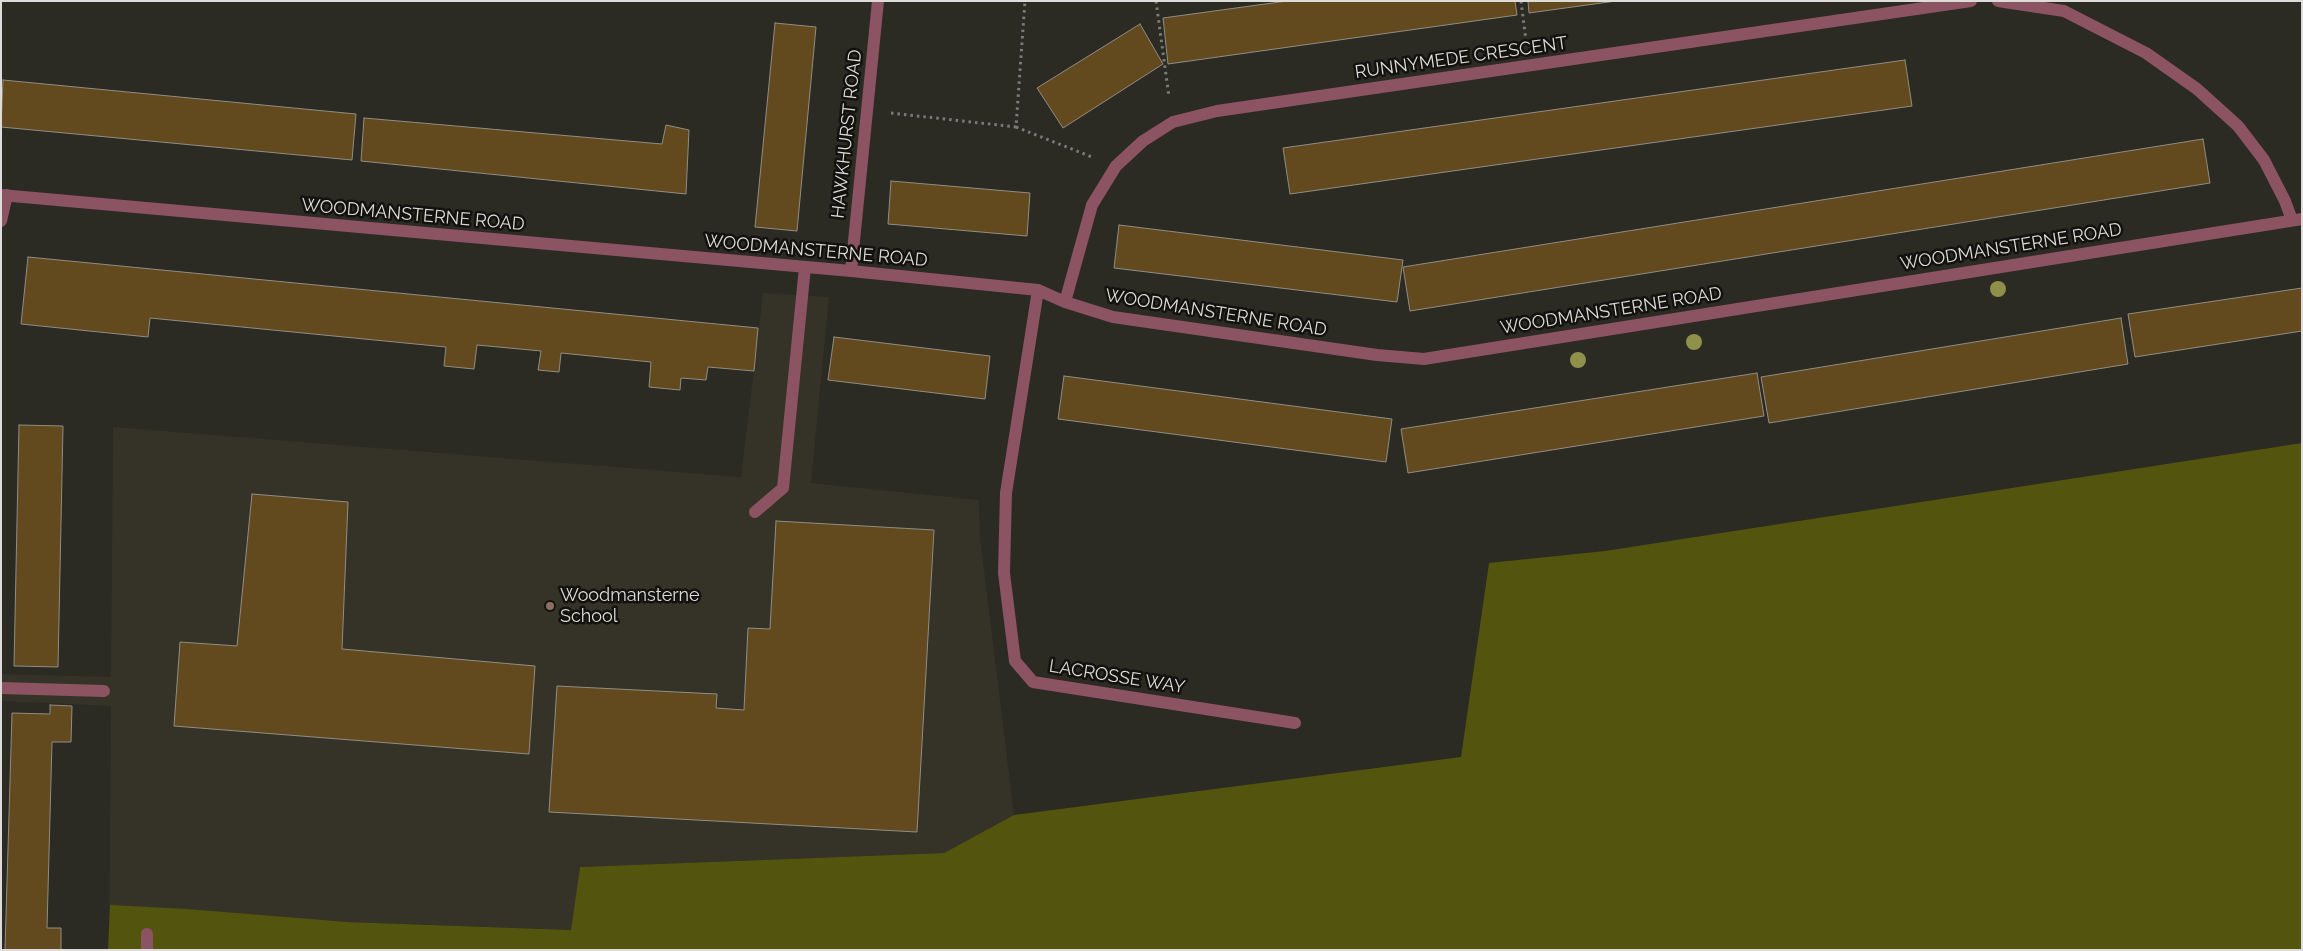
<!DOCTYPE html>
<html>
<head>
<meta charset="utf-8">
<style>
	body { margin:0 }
	#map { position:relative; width:2303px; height:951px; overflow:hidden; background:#2b2a23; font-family:Raleway,sans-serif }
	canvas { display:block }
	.frame { position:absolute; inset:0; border:2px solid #dddcd8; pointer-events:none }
</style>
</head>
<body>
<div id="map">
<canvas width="2303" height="951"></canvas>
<div class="frame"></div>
</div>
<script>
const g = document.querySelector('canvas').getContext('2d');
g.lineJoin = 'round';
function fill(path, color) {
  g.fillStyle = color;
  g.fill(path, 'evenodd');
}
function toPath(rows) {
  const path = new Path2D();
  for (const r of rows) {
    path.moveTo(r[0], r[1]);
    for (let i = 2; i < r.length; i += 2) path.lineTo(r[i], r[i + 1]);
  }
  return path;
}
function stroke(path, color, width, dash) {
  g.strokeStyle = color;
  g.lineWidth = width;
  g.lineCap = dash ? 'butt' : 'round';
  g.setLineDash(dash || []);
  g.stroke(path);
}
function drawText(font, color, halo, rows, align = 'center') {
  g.font = font + ' Raleway,sans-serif';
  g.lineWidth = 5;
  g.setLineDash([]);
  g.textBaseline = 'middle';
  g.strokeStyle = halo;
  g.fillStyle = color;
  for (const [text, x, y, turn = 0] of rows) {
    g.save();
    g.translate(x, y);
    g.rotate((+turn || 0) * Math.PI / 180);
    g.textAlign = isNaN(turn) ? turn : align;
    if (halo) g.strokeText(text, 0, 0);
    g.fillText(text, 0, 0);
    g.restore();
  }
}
const built = toPath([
	[763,293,829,297,811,483,979,500,980,537,1014,815,944,853,580,867,571,930,347,922,109,950,111,706,1,701,1,674,111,677,113,427,741,477]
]);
const green = toPath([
	[2302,443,2302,950,108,950,110,905,187,909,347,922,571,930,580,867,944,853,1014,815,1461,757,1489,563,1605,551]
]);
const building = toPath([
	[1287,1,1515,1,1517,15,1168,64,1163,18,1287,1],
	[1528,1,1616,1,1529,13,1528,1],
	[775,23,816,27,797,231,755,227,775,23],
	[1140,24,1163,64,1063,128,1037,88,1140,24],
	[1905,60,1912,106,1290,194,1283,148,1905,60],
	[3,80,356,114,352,160,1,127,3,80],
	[364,118,662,144,666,125,689,130,686,194,361,161,364,118],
	[2203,139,2210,183,1410,311,1403,267,2203,139],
	[891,181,1030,193,1027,236,888,224,891,181],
	[1119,225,1403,260,1397,302,1114,268,1119,225],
	[28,257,758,328,754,371,708,367,706,380,681,378,680,390,649,387,651,362,561,353,559,372,538,370,541,351,477,345,474,369,444,366,446,347,150,318,148,337,21,324,28,257],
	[2302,288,2302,331,2135,357,2128,314,2302,288],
	[2121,318,2128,364,1769,423,1761,377,2121,318],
	[834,337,990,356,985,399,828,380,834,337],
	[1757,373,1764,416,1408,473,1401,429,1757,373],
	[1064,376,1392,419,1386,462,1058,419,1064,376],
	[19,425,63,426,58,667,14,666,19,425],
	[252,494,348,502,342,649,535,666,529,754,174,726,180,642,237,646,252,494],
	[776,521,934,530,917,832,549,812,557,686,717,694,716,708,744,710,748,628,770,629,776,521],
	[50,705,72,706,71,742,52,742,47,928,61,928,61,950,5,950,12,713,50,714,50,705]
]);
const path = toPath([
	[1156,1,1169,97],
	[1521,1,1526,41],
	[891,113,1016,127,1025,1],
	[1016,127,1092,157]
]);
const lane = toPath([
	[755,512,783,488,805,267],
	[1,688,104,691],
	[147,950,147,934]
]);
const street = toPath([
	[1998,1,2064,11,2146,53,2197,89,2238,126,2264,160,2285,201,2292,220],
	[1,195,851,271,1038,290,1065,302,1113,317,1377,355,1424,359,2302,219],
	[1,221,7,195],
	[851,271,878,1],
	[1038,290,1006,493,1004,573,1015,661,1033,682,1295,723],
	[1065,302,1092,205,1116,166,1143,141,1173,122,1217,111,1971,1]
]);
const trees = [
	[1998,289],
	[1694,342],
	[1578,360]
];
const markers = [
	[550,606,5,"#8d6e63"]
];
const streetNames = [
	["RUNNYMEDE CRESCENT",1461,58,-8],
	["HAWKHURST ROAD",847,134,-84],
	["WOODMANSTERNE ROAD",413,215,5],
	["WOODMANSTERNE ROAD",2011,247,-9],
	["WOODMANSTERNE ROAD",816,251,5],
	["WOODMANSTERNE ROAD",1611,311,-9],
	["WOODMANSTERNE ROAD",1216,313,9],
	["LACROSSE WAY",1117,677,9]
];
const poiNames = [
	["Woodmansterne",560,596],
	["School",560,617]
];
fill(built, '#353327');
fill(green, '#53540e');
fill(building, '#624a1e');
stroke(building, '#918d85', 1);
stroke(path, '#7c7b76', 3, [2.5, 4]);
stroke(lane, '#8c5362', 12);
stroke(street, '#8c5362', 12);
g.fillStyle = '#8f904a';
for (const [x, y] of trees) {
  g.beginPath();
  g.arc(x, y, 8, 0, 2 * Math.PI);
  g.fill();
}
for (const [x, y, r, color] of markers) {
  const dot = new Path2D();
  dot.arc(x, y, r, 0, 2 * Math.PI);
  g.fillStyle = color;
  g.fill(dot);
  stroke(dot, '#13120f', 2);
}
drawText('18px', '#dddcd8', '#13120f', streetNames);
drawText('18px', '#dddcd8', '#13120f', poiNames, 'left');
</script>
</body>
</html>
